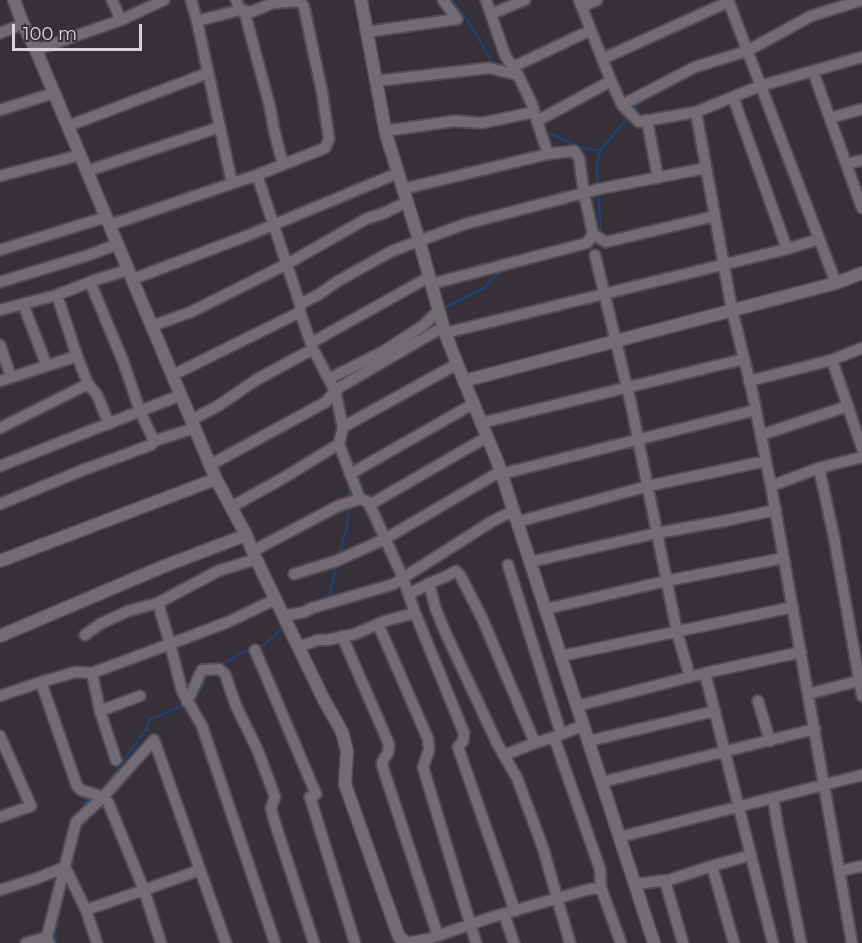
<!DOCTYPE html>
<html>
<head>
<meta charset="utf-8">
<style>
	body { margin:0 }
	#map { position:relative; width:862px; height:943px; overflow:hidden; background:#373137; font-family:Montserrat,sans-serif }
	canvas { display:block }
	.scale { position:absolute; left:12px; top:24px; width:130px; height:27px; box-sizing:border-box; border:3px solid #d7d4d7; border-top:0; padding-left:8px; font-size:18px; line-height:21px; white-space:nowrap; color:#d7d4d7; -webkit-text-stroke:4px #373137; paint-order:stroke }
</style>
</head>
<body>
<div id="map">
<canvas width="862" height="943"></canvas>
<div class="scale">100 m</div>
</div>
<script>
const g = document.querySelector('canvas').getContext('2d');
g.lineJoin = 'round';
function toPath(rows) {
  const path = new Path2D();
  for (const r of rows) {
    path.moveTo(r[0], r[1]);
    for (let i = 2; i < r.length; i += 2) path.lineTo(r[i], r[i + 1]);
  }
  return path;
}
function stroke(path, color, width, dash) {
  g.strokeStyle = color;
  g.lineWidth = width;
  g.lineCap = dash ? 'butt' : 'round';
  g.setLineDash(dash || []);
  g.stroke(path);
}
const stream = toPath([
	[452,0,469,22,492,63],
	[853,8,862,6],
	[754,53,761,49],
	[732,61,744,58],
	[632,111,642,100],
	[548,133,585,149,597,150,601,149,625,121],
	[597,182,597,164,601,149],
	[598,194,601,229,599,233],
	[444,308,484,288,499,272,507,269],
	[348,480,349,494],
	[338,556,347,528,348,509],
	[309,604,329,596,337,564],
	[257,649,274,637,284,626],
	[220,666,242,652,251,650],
	[194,700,196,699,207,675],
	[96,792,106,785,146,729,149,720,181,706],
	[82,811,89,797],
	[56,943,55,933,66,884]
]);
const minor = toPath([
	[191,0,197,21],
	[236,0,240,10,251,12,273,3,300,1,304,7,322,92,329,139,325,148,257,175,300,304,318,295,338,281,392,251,465,224,599,189,706,168],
	[443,0,457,19],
	[486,0,505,55,518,75,532,104,537,121,611,81],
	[579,0,611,81,622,105,639,122,696,112,732,310,752,391,771,486,852,943],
	[728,0,836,283],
	[582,7,597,0],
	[244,10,270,107,274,130,283,165],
	[491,14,525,0],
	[121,20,164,0],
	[366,32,457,19],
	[0,33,23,24],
	[36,50,121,20,112,0],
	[602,59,728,2],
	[513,67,591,30],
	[813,71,862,208],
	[376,81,489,68,518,75],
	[733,97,787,249],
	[622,105,695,67,747,51,811,16,862,0],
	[0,110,54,93],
	[696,112,760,86,862,57],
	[830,118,862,109],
	[647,120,658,178],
	[68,126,208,73],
	[385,131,454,121,482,123,534,112],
	[846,164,862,160],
	[87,171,220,127],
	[0,176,80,155],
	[232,183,197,21,240,10],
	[403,189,548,154,537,121],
	[110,225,257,175],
	[593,234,606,242,715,216],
	[0,250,106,217],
	[595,255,631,404,677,632,690,677],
	[133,279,249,235,398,173],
	[0,282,89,255,118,244],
	[431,284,587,243,593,234,584,193,579,158,574,151,548,154],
	[23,304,47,366],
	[0,310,57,295,95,280,128,270],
	[152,326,191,312,287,264,366,219,384,213,407,202],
	[445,333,787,249,819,239],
	[311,343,429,277],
	[0,345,11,377],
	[77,356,88,384],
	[832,360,862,348],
	[173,375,300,312,300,307],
	[329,379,384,351,424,325,439,310],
	[0,381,77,356,57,295],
	[749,381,832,360,862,448],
	[191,420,218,406,256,380,313,349,300,312],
	[481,423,744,359],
	[343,427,457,364],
	[0,428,88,384,97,395,109,424],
	[761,435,848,406],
	[154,441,195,428],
	[210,465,326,402,335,391,313,349],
	[0,466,181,395],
	[819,468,834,537,862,696],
	[350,474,473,404],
	[501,474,756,410],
	[771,486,819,468,862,457],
	[360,499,339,444,343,427,335,391,340,387,443,327],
	[0,504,83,470,151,445,154,441,140,411,123,361,90,282],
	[369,505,487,437],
	[231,507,280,480,339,444],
	[517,522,648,486,766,461],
	[253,551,338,506,360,499,367,501,373,512,403,578,491,522,513,511],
	[256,559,218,571,158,603,170,644,228,622,276,599],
	[530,562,657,533,724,521,776,510],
	[508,565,561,734],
	[294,574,336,561,385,539,501,471],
	[430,583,447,576,456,571,460,575,482,618,535,743,554,737,600,869,601,888],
	[409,594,430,583,430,588,436,610,447,636,498,745,517,778,543,848,570,943],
	[546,609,666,581,784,558],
	[415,613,464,733,463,741,458,747,515,911],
	[284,616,304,612,312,608,394,584,403,578,415,613,385,621,355,634,327,640,318,640,298,647],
	[378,624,428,739,429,750,423,767,476,943],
	[85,635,100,624,128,611,158,603],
	[342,636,389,744,388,753,385,757,382,763,383,768,438,936],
	[255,650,316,794,310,797,355,943],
	[561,656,793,607],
	[92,673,170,644,182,691,202,726,275,943],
	[705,673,773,943],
	[41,682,76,672,92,673,100,711,116,760],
	[808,694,862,680],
	[0,696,41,682,77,786,81,790,103,797,108,802,144,890,86,910,97,943],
	[758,701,770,741],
	[187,702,202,670,219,669,225,674,236,706,258,751,275,797,271,808,274,820,314,943],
	[577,706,705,673,801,652],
	[100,711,140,696],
	[0,736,31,806,0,817],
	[557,736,584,725],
	[589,741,715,711],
	[504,755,535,743],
	[602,782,815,729],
	[773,798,778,828,801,943],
	[620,837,862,775],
	[712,866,751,855],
	[840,871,862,866],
	[665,881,683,943],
	[635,884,669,880,712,866,734,943],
	[0,890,38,878,65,867,86,910],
	[504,914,514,943],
	[47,937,76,822,103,797,154,740,226,943],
	[431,938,489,918,558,898,590,889,601,888,621,943],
	[26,943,47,937,49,943],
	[161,943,144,890,200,870]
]);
const tertiary = toPath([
	[361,0,386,134,419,240,445,333,464,381,836,283,862,273],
	[464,381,498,463,654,943],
	[246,535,256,559,323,698,342,732,347,751,345,784,399,937,407,943],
	[0,561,216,479,36,50,23,24,14,0],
	[0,636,162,567,246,535,216,479],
	[411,943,425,940,426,943]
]);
stroke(stream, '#144782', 2);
stroke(minor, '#524d52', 14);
stroke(tertiary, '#524d52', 15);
stroke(minor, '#726c72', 10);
stroke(tertiary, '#726c72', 12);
</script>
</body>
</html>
